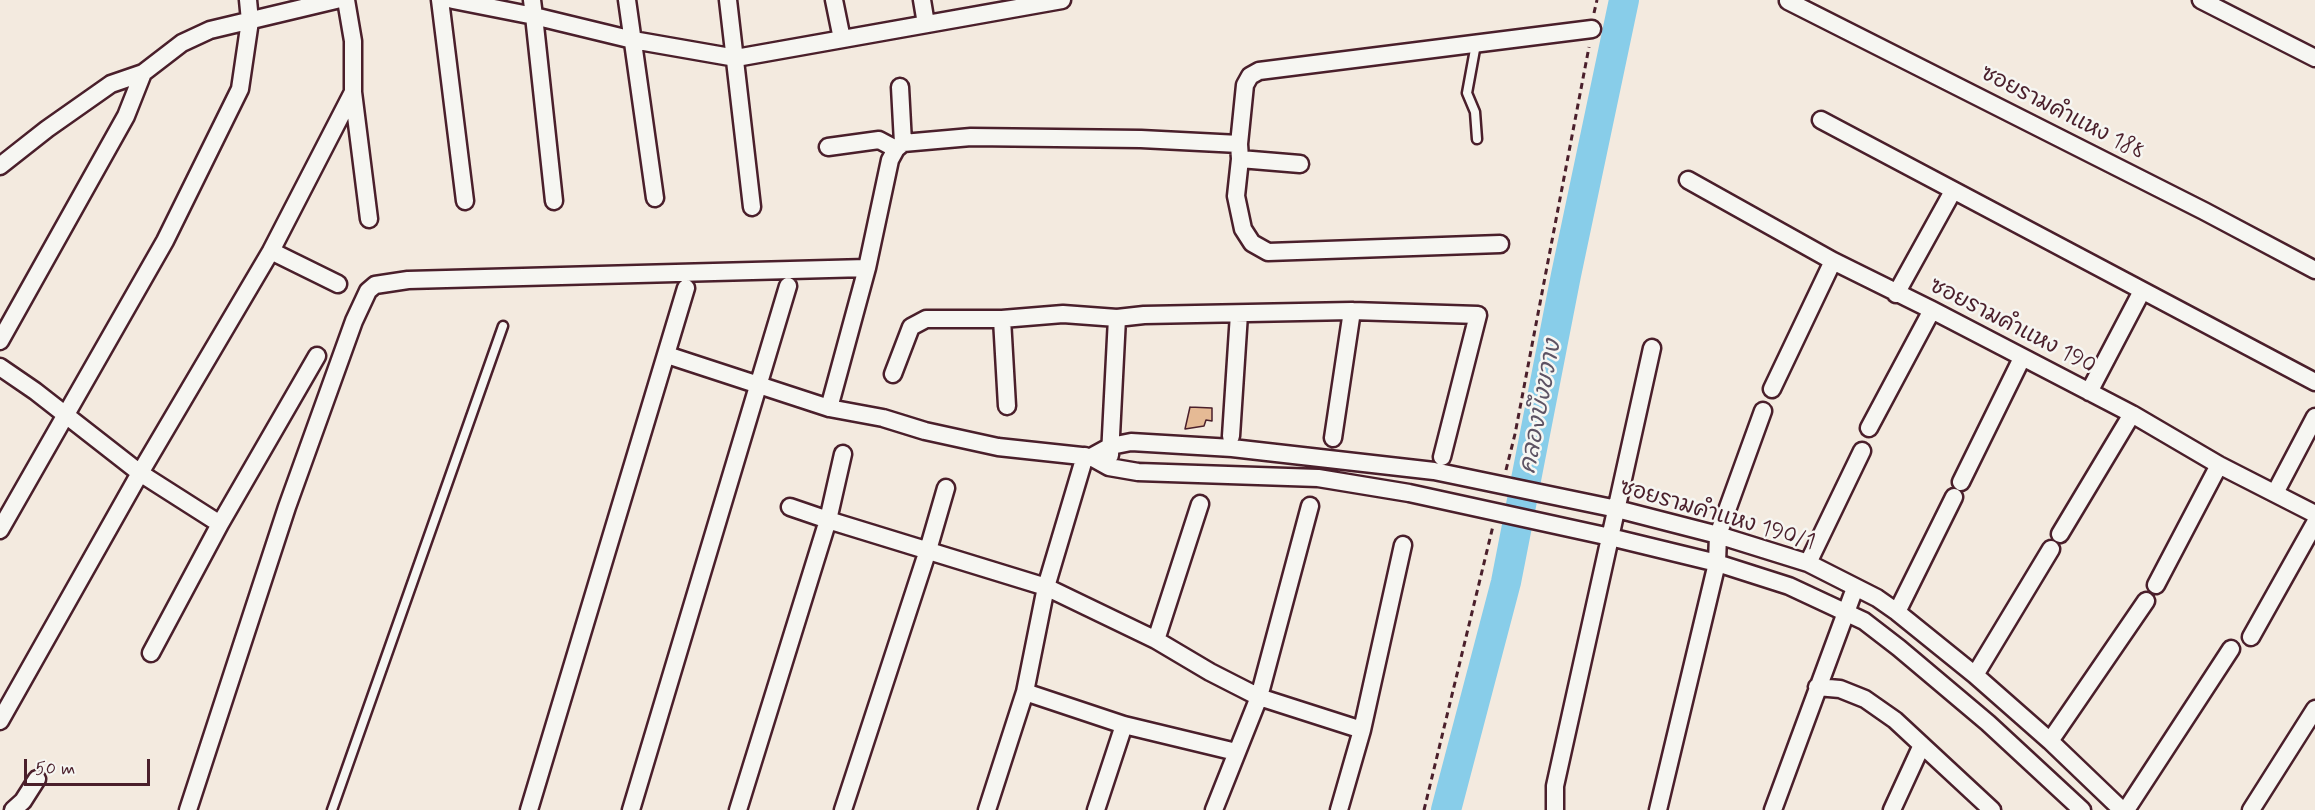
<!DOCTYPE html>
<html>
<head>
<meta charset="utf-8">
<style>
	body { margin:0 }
	#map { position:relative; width:2315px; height:810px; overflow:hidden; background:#f3eadf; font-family:Mynerve,sans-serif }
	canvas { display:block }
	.scale { position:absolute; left:24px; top:759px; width:126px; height:27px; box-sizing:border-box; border:3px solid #4a1f2b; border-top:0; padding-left:8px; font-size:18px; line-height:21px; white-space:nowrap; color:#4a1f2b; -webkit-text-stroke:4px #f6f6f2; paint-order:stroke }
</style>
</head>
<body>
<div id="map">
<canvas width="2315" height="810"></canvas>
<div class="scale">50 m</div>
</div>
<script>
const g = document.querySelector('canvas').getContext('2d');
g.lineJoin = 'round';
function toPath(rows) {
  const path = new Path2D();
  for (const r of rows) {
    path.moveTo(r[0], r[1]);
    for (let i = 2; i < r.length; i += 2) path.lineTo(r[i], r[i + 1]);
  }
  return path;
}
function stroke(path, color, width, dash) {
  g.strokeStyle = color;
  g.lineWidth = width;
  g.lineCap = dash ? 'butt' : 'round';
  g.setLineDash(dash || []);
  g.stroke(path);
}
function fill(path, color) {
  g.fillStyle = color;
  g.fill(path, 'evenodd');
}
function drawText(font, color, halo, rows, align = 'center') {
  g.font = font + ' Mynerve,"Playpen Sans Thai",sans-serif';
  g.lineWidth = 5;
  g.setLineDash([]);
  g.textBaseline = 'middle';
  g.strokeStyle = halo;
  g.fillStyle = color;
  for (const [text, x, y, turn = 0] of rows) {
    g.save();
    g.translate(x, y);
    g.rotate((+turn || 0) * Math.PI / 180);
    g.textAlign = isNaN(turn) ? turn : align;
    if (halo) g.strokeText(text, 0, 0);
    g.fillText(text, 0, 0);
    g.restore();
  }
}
const river = toPath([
	[1446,810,1506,582,1566,275,1624,0]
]);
const building = toPath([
	[1190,407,1212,408,1212,421,1206,420,1204,426,1185,429,1190,407]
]);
const path = toPath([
	[1594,13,1597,0],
	[1506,470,1515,434,1589,47],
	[1424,810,1493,526]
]);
const lane = toPath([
	[1476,44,1467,93,1475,112,1477,139],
	[332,810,503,326]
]);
const street = toPath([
	[440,0,465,201],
	[453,0,534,16,554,201],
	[532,0,534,16,633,40,736,58,1062,0],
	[627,0,655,198],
	[728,0,752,207],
	[834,0,842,39],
	[922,0,926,24],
	[2201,0,2315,58],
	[1788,1,2204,211,2315,270],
	[900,87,903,143],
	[353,92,369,219],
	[1821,120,2315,382],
	[828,147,879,140,896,149],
	[1240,159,1300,164],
	[0,166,47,129,111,84,143,73,182,43,210,30,336,0],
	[1688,180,1833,261,1932,310,2132,414,2219,465,2315,514],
	[1500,244,1268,252,1252,243,1243,229,1236,196,1240,159,1239,144,1245,85,1250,76,1259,71,1592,29],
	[271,251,338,284],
	[1896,294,1953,191],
	[1002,319,1007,406],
	[0,341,126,116,143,73],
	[667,355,829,408,883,418,925,431,998,447,1091,457,1109,467,1138,472,1318,478,1409,493,1610,537,1717,563,1789,586,1864,621,1899,648,1988,723,2082,810],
	[0,367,35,391,140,473,220,524],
	[893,374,911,327,926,319,1002,319,1063,314,1117,318,1144,315,1352,311,1478,315,1442,457],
	[1772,389,1833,261],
	[2089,392,2142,291],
	[829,408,867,268,890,160,896,149,903,143,971,137,1141,139,1239,144],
	[1869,428,1932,310],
	[1231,436,1239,314],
	[1333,438,1352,311],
	[843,454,828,520,1046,587,1156,640,1210,672,1259,697,1362,730],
	[1110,455,1117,318],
	[1091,457,1111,446,1131,442,1232,448,1434,471,1617,509,1718,535,1808,563,1877,598,1897,612,1975,675,2050,741,2122,810],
	[1961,482,2022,358],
	[2275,493,2315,417],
	[0,530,165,241,240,89,250,21,248,0],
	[2060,534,2132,414],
	[1808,563,1862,451],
	[2156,585,2219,465],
	[1897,612,1954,497],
	[2251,637,2315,523],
	[1156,640,1200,504],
	[151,653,220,524,317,356],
	[1975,675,2051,549],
	[1817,687,1840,689,1865,699,1895,720,1992,810],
	[1025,692,1124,725,1236,752],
	[0,721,140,473,271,251,353,92,353,41,346,0],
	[2050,741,2146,601],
	[13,810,23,801,37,779],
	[188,810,287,507,354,321,368,291,375,285,408,280,867,268],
	[529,810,686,288],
	[631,810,788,286],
	[738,810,828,520,790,507],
	[843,810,928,550,946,488],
	[987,810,1025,692,1046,587,1085,456],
	[1096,810,1124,725],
	[1214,810,1259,697,1310,506],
	[1339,810,1362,730,1403,545],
	[1555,810,1555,786,1652,348],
	[1658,810,1717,563,1718,535,1763,411],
	[1773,810,1855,588],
	[1892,810,1921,747],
	[2126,810,2231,649],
	[2251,810,2315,709]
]);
const streetNames = [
	["ซอยรามคำแหง 188",2062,114,27],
	["ซอยรามคำแหง 190",2012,327,27],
	["ซอยรามคำแหง 190/1",1717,516,16]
];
const waterNames = [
	["คลองบึงขวาง",1542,407,-79]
];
stroke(river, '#88cde9', 30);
fill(building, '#e5ba95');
stroke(building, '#4a1f2b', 1.5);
stroke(lane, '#4a1f2b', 13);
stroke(street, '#4a1f2b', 21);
stroke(path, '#4a1f2b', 3, [6, 4.5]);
stroke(lane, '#f6f6f2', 8);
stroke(street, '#f6f6f2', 16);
drawText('22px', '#4a1f2b', '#f6f6f2', streetNames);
drawText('italic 24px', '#5d5364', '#f6f6f2', waterNames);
</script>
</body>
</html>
